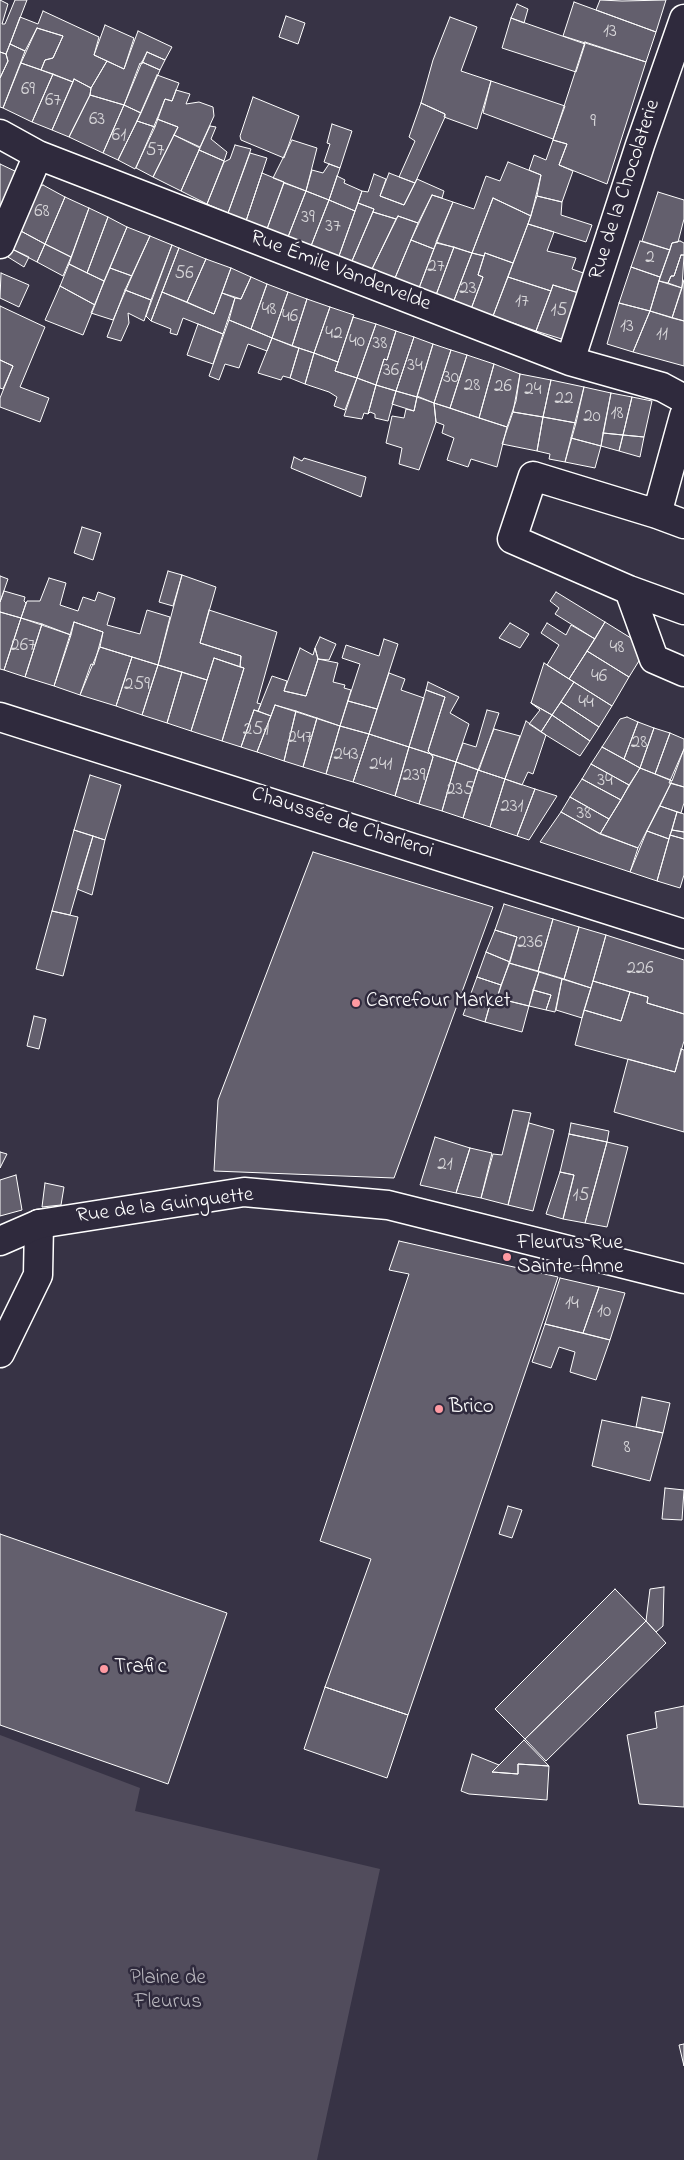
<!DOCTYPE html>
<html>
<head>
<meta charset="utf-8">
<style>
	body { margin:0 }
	canvas { display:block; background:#373345 }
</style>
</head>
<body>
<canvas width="684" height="2160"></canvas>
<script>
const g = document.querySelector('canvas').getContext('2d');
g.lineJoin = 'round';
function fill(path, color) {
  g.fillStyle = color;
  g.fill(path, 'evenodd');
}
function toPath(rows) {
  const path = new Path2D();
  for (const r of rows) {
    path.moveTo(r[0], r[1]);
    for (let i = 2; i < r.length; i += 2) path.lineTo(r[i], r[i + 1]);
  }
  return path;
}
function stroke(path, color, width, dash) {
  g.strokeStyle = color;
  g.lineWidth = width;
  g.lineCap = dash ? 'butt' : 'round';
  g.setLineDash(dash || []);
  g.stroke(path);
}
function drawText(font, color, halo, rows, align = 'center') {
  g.font = font + ' "Indie Flower",sans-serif';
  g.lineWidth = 5;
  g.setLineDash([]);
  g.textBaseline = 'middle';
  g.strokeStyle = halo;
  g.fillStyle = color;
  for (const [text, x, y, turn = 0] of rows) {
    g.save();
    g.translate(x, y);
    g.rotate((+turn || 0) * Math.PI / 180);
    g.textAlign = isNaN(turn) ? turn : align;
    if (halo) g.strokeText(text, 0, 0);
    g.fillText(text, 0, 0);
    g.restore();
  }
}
const green = toPath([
	[0,1735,140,1788,135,1811,380,1869,317,2160,0,2160]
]);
const building = toPath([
	[0,0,8,4,2,24,5,24,15,0,27,0,6,54,0,52,0,0],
	[600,0,622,1,666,0,656,32,596,10,600,0],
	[574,2,656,32,646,62,563,36,574,2],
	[517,4,528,9,524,23,511,18,517,4],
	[43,11,99,37,94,55,107,61,91,88,74,79,73,82,41,70,45,60,53,58,63,36,37,28,25,51,10,44,20,17,38,24,43,11],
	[286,16,305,23,298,44,279,37,286,16],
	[450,17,477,27,461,71,491,81,477,129,444,117,445,114,421,103,433,60,450,17],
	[511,18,585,44,576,72,502,48,511,18],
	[105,25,134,38,124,69,94,55,105,25],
	[37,28,63,36,53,58,45,60,41,70,21,63,37,28],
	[138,31,172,47,165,60,147,52,142,64,140,63,124,105,90,95,91,88,107,61,124,69,138,31],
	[585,42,646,62,607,184,559,165,567,144,553,140,585,42],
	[10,44,25,51,3,108,0,107,0,78,8,61,6,54,10,44],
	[0,52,6,54,8,61,0,78,0,52],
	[147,52,165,60,160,70,142,62,147,52],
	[142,62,160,70,141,113,124,105,142,62],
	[21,63,53,74,32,122,3,108,21,63],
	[53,74,73,82,52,130,32,122,53,74],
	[157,75,179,83,172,101,165,99,155,127,137,121,157,75],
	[74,79,91,88,90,95,69,137,52,130,74,79],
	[491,81,565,106,553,139,483,113,491,81],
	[176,90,190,94,186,104,199,102,213,107,214,116,200,147,174,135,178,127,157,119,165,99,172,101,176,90],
	[90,95,124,105,103,153,69,137,90,95],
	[253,97,299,116,284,158,241,140,240,136,253,97],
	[421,103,445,114,445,117,415,183,399,177,415,141,409,137,421,103],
	[124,105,141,113,118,160,103,153,124,105],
	[157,119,178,127,153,177,136,168,157,119],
	[137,121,155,127,135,169,118,160,137,121],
	[332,124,352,131,340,168,324,162,330,144,327,143,332,124],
	[210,126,216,127,211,139,227,152,224,161,199,150,210,126],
	[174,135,200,148,181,191,153,177,174,135],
	[292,140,317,148,306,191,273,178,292,140],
	[553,140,567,144,559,165,573,171,562,202,537,196,541,175,529,170,534,155,546,160,553,140],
	[235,145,251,149,228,213,207,204,224,162,230,159,235,145],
	[199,150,224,161,207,204,181,191,199,150],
	[250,153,267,158,246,221,228,213,250,153],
	[508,162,541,175,531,216,493,198,472,253,436,242,453,202,474,209,486,176,500,181,508,162],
	[0,164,19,173,0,221,0,164],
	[329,164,340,168,329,200,306,191,312,170,323,173,329,164],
	[262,173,284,182,267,229,246,221,262,173],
	[389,173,415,183,404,205,380,196,389,173],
	[374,174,386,179,380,196,404,205,417,179,444,191,442,198,432,195,418,223,398,216,396,219,373,212,374,209,358,203,362,191,368,192,374,174],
	[337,176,345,180,344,183,362,191,355,211,329,200,337,176],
	[284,183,306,191,288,237,267,229,284,183],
	[43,185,65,197,45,244,19,230,34,189,43,185],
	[306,191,329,200,311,246,288,237,306,191],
	[658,192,684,200,684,219,678,242,672,243,670,250,642,241,658,192],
	[432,195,453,202,434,249,411,240,432,195],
	[537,196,562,202,561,215,592,225,586,242,528,224,537,196],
	[65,197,89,208,71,257,45,244,65,197],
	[493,198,531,216,513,263,485,253,484,256,472,253,493,198],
	[329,200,355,211,339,256,311,246,329,200],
	[358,203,374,209,352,261,339,256,358,203],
	[89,208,108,217,87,273,69,264,89,208],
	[373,212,396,219,372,269,352,261,373,212],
	[398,216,418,223,395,278,372,269,398,216],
	[108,217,127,227,104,281,87,273,108,217],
	[528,224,554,232,547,251,576,258,572,269,589,275,582,294,553,285,551,291,508,277,528,224],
	[127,227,150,236,132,276,110,268,127,227],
	[19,230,45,244,37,262,10,248,19,230],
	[150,236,172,245,151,300,125,290,150,236],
	[411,240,434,249,419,288,395,278,411,240],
	[640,241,670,250,660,277,631,267,640,241],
	[680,241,684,243,684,255,681,255,674,276,671,276,668,283,659,281,672,243,680,241],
	[436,243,454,247,436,295,419,288,436,243],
	[45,244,71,257,63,276,37,262,45,244],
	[172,245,179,248,151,321,146,316,172,245],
	[454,247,472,253,453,303,436,295,454,247],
	[10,248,29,257,24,267,8,257,10,248],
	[179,248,206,259,187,302,162,292,179,248],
	[472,253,484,256,478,275,483,277,471,309,453,303,472,253],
	[485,253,513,263,493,316,471,309,483,277,478,275,485,253],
	[681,255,684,255,682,288,668,283,671,276,674,276,681,255],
	[206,259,231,268,214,314,187,302,206,259],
	[69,264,104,281,95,305,60,286,69,264],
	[631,267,660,277,650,311,619,303,631,267],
	[110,268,132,276,113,320,91,313,110,268],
	[231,268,251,277,241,299,222,293,231,268],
	[1,273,29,285,19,307,0,298,1,273],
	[251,277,267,284,251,329,229,320,235,298,241,299,251,277],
	[508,277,551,291,536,331,493,316,508,277],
	[684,280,684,321,672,318,684,280],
	[659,281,682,288,672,318,650,311,659,281],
	[267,284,288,292,272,338,251,329,267,284],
	[553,285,582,294,565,340,536,331,553,285],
	[60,286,95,305,83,335,45,320,60,286],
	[125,290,151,300,144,321,128,313,129,323,121,341,107,337,125,290],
	[162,292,214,314,222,293,235,298,223,334,183,318,177,335,170,333,171,329,151,321,162,292],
	[288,292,307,299,292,346,272,338,288,292],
	[307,299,330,307,314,353,292,346,307,299],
	[619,303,650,311,633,352,607,344,619,303],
	[0,306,45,327,20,387,49,398,40,422,0,407,0,398,13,366,0,360,0,306],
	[330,307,354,315,338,362,314,353,330,307],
	[650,311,684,321,684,366,633,352,650,311],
	[353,317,376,324,357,378,335,371,353,317],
	[229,320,272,338,267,351,248,344,239,368,225,364,219,380,209,376,229,320],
	[198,324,223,334,213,364,187,355,198,324],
	[376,324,396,331,387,360,384,359,376,385,357,378,376,324],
	[396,331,414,337,396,391,376,385,384,359,387,360,396,331],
	[414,337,433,344,417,397,396,391,414,337],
	[272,338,299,348,290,378,283,376,281,380,258,373,272,338],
	[433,344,451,350,434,403,417,396,433,344],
	[299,348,314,353,305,384,290,378,299,348],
	[451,350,467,355,450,408,434,403,451,350],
	[314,353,338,362,335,371,357,378,345,410,334,406,337,397,329,392,305,384,314,353],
	[467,355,494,364,479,418,450,408,467,355],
	[0,360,13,366,3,389,0,388,0,360],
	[494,364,520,374,516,401,507,427,479,418,494,364],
	[520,374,551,380,543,417,513,412,520,374],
	[357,378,376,385,368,414,364,413,362,419,344,416,357,378],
	[551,380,584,387,576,423,543,417,551,380],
	[376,385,396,391,388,421,375,418,375,414,370,412,368,414,376,385],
	[584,387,611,393,601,446,571,438,584,387],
	[396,391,417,397,414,411,392,404,396,391],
	[611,393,632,397,623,435,603,433,611,393],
	[417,397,434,403,436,422,419,470,399,464,402,448,386,443,392,416,404,418,406,409,414,411,417,397],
	[632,397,652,401,644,437,623,435,632,397],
	[434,403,507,427,497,467,471,459,468,467,447,460,454,438,442,433,444,425,436,422,434,403],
	[513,412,543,417,537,451,502,444,513,412],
	[543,417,576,423,565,462,549,459,550,454,537,451,543,417],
	[603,433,623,435,619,451,601,446,603,433],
	[623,435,644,437,640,457,619,451,623,435],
	[571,438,601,446,595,468,565,462,571,438],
	[294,457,302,461,304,458,366,477,361,497,291,468,294,457],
	[82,527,101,533,93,560,74,553,82,527],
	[168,571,182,575,173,606,159,602,168,571],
	[182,575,216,587,200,643,241,656,240,667,214,658,207,680,158,665,182,575],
	[0,576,8,579,0,602,0,576],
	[49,578,66,583,60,605,78,611,83,597,95,601,98,592,115,598,107,625,140,634,147,610,170,617,158,665,100,647,103,632,74,622,71,635,21,618,27,601,40,601,49,578],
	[4,591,25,597,24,601,26,603,21,618,0,612,0,602,4,591],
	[556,592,605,622,595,639,555,614,559,608,550,601,556,592],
	[209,610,277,632,257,703,261,704,258,711,254,710,241,747,222,741,244,668,240,667,241,656,200,643,209,610],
	[0,612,21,618,4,670,0,669,0,612],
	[21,618,42,624,25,677,4,670,21,618],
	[74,622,103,632,94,665,91,664,80,695,54,686,74,622],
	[605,622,647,648,629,677,587,651,605,622],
	[510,623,529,634,520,648,499,638,510,623],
	[547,623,566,635,571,625,595,639,569,679,547,665,559,645,541,633,547,623],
	[42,624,71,635,54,686,25,677,42,624],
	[320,637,336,644,329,660,318,659,315,648,320,637],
	[384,639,398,644,377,709,348,701,360,664,342,658,346,645,379,656,384,639],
	[100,647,132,657,116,706,80,695,100,647],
	[300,648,313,655,315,648,318,659,306,696,284,691,300,648],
	[587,651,629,677,612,706,569,679,587,651],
	[132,657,158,665,142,715,116,706,132,657],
	[214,658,244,668,222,741,191,731,214,658],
	[318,659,338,663,333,682,345,685,344,688,351,690,340,726,275,705,271,716,258,711,272,676,287,681,284,691,306,696,318,659],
	[544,663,574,682,552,715,531,703,544,663],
	[158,665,182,672,167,723,142,715,158,665],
	[182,672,207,680,191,731,167,723,182,672],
	[389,673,405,679,401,690,424,698,409,747,369,734,389,673],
	[428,682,459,697,450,713,469,724,456,762,431,754,428,751,445,697,426,690,428,682],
	[574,682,612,706,599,727,561,702,574,682],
	[426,690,445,697,428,751,431,754,409,747,426,690],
	[348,701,377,709,369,734,340,726,348,701],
	[561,702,599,727,590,741,552,715,561,702],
	[531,703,552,715,541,732,529,724,540,710,531,703],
	[275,705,296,711,284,761,257,752,275,705],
	[254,710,271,716,257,752,241,747,254,710],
	[487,710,499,713,479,770,456,762,463,743,476,747,487,710],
	[296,711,317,718,303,767,284,761,296,711],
	[552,715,590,741,580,756,541,732,552,715],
	[627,717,638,722,624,759,602,747,620,719,627,717],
	[317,718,340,726,326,774,303,767,317,718],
	[526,721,546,735,533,774,528,772,522,785,505,779,526,721],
	[638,722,654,728,640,768,624,759,638,722],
	[340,726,369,734,353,782,326,774,340,726],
	[654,728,670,733,655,774,640,768,654,728],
	[494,729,520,736,505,779,478,770,494,729],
	[670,733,684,739,684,749,672,781,655,774,670,733],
	[369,734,409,747,395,796,353,782,369,734],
	[409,747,431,754,433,757,419,804,395,796,409,747],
	[602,747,640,768,629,785,591,764,602,747],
	[684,749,684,787,669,783,684,749],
	[431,754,456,762,442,811,419,804,433,757,431,754],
	[456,762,478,770,463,818,442,811,456,762],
	[591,764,629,785,621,800,582,779,591,764],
	[640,768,671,780,671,783,638,848,600,834,640,768],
	[478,770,505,779,490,827,463,818,478,770],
	[90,775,121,785,105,840,74,830,90,775],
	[505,779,535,789,517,836,490,827,505,779],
	[582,779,621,800,609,819,570,797,582,779],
	[671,783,684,787,684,803,681,813,660,806,671,783],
	[535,789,557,796,529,840,517,836,535,789],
	[570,797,609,819,600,834,561,812,570,797],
	[660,806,677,812,669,839,647,831,660,806],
	[561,812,599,833,638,848,630,872,540,842,561,812],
	[677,812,684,814,684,832,672,830,677,812],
	[74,830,93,836,70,915,52,911,74,830],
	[672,830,684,832,684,839,670,835,672,830],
	[647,831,669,839,657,881,630,872,647,831],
	[670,835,684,839,684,875,680,888,657,881,670,835],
	[93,836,105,840,92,895,77,889,93,836],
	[313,852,493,907,394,1178,214,1171,218,1100,313,852],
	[504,904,553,919,538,971,509,963,517,937,495,930,504,904],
	[52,911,78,917,63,976,36,969,52,911],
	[553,919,579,927,564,979,538,971,553,919],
	[579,927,606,935,591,988,564,979,579,927],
	[495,930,517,937,510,962,486,952,495,930],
	[606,935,684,960,684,1014,647,1003,648,997,593,981,606,935],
	[486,952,510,962,501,985,477,977,486,952],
	[509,963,539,972,529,1006,497,998,509,963],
	[539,972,562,979,555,1012,546,1010,551,995,533,990,539,972],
	[477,977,501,985,497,998,492,997,485,1022,463,1015,477,977],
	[562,979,591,988,582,1018,556,1010,562,979],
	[593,981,630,992,621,1021,584,1010,593,981],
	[533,990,551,995,546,1010,529,1006,533,990],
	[630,992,648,997,647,1003,684,1014,684,1041,675,1072,575,1045,584,1010,621,1021,630,992],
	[492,997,529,1006,522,1032,485,1022,492,997],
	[34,1016,46,1019,39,1049,27,1046,34,1016],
	[681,1049,684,1050,684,1132,614,1112,628,1059,675,1072,681,1049],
	[513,1110,531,1113,508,1205,481,1198,493,1154,502,1155,513,1110],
	[529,1123,554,1130,533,1211,508,1205,529,1123],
	[571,1123,609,1131,607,1142,569,1134,571,1123],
	[569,1134,607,1142,585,1223,563,1219,574,1175,560,1172,569,1134],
	[435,1137,470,1148,456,1193,420,1185,435,1137],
	[607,1142,628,1147,607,1227,585,1223,607,1142],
	[470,1148,492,1153,481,1198,456,1193,470,1148],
	[0,1152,7,1154,0,1168,0,1152],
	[560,1172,574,1175,563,1219,546,1214,560,1172],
	[16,1175,22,1210,0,1216,0,1180,16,1175],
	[45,1183,64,1187,61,1205,42,1207,45,1183],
	[399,1241,558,1277,408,1715,325,1687,371,1559,320,1541,409,1274,389,1270,399,1241],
	[560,1278,599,1287,583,1333,545,1324,560,1278],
	[599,1287,625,1293,610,1340,583,1333,599,1287],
	[545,1324,610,1340,596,1380,570,1372,575,1352,559,1347,551,1368,532,1362,545,1324],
	[642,1397,670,1403,663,1433,636,1427,642,1397],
	[602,1420,663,1433,650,1481,592,1466,602,1420],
	[665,1488,684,1490,682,1520,662,1519,665,1488],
	[508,1506,522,1510,512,1538,499,1534,508,1506],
	[0,1534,227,1613,168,1784,0,1725,0,1534],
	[664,1587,663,1626,656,1632,646,1621,650,1589,664,1587],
	[615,1589,646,1621,525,1739,495,1709,615,1589],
	[646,1621,666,1643,546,1761,525,1739,646,1621],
	[325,1687,408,1715,387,1778,304,1749,325,1687],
	[684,1706,684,1807,639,1804,627,1735,657,1728,655,1712,684,1706],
	[524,1740,549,1766,518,1764,518,1774,492,1772,524,1740],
	[472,1754,499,1765,492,1772,518,1774,518,1764,549,1766,547,1800,469,1794,461,1791,472,1754],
	[684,2044,684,2066,679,2045,684,2044]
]);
const minor = toPath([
	[0,134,38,155,570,361,662,387,684,399],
	[0,244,38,155],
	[570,361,640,145,684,19],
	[657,514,684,416],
	[684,524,657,514,533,476,512,539,629,590,684,610],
	[629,590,654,659,684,672],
	[0,1353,38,1275,39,1224]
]);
const tertiary = toPath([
	[0,1241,39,1224,244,1192,388,1205,684,1279]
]);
const secondary = toPath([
	[0,717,684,934]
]);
const markers = [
	[356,1003,5,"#ff9aa2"],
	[507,1257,5,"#ff9aa2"],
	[439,1409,5,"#ff9aa2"],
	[104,1669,5,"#ff9aa2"]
];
const numberNames = [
	["13",610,33],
	["69",28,91],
	["67",53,102],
	["63",97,121],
	["9",593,123],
	["61",119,137],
	["57",155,152],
	["68",42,213],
	["39",308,219],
	["37",333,228],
	["2",650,259],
	["27",436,268],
	["56",184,275],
	["23",468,290],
	["17",522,303],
	["48",269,311],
	["15",559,312],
	["46",290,318],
	["13",627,328],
	["42",334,335],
	["11",662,336],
	["40",357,343],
	["38",380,345],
	["34",415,367],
	["36",391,372],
	["30",451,379],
	["28",472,387],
	["26",503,388],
	["24",533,391],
	["22",564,400],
	["18",617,415],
	["20",592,418],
	["267",23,647],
	["48",617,649],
	["46",599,678],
	["259",137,686],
	["44",586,704],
	["251",256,731],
	["247",300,739],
	["28",639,744],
	["243",346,756],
	["241",381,766],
	["239",414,777],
	["34",605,782],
	["235",460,791],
	["231",512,808],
	["38",584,815],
	["236",530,944],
	["226",640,970],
	["21",445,1166],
	["15",581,1197],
	["14",572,1305],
	["10",604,1313],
	["8",627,1449]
];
const streetNames = [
	["Rue de la Chocolaterie",626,190,-72],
	["Rue Émile Vandervelde",340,272,21],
	["Chaussée de Charleroi",342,824,18],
	["Rue de la Guinguette",165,1207,-7]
];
const poiNames = [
	["Carrefour Market",366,1003],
	["Fleurus Rue",517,1245],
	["Sainte-Anne",517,1269],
	["Brico",449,1409],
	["Trafic",114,1669]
];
const parkNames = [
	["Plaine de",168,1980],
	["Fleurus",168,2004]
];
fill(green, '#514c5c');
fill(building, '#635f6d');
stroke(building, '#fff', 1);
stroke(minor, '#fff', 31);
stroke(tertiary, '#fff', 31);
stroke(secondary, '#fff', 31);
stroke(minor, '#2f2a3d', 28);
stroke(tertiary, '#2f2a3d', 28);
stroke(secondary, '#2f2a3d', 28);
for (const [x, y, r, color] of markers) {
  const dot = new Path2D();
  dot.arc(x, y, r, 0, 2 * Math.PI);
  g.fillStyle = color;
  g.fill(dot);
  stroke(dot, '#2f2a3d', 2);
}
drawText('19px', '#d8d7da', null, numberNames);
drawText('21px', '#fff', '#2f2a3d', streetNames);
drawText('21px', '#fff', '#2f2a3d', poiNames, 'left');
drawText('21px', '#b9b7be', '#2f2a3d', parkNames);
</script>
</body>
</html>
